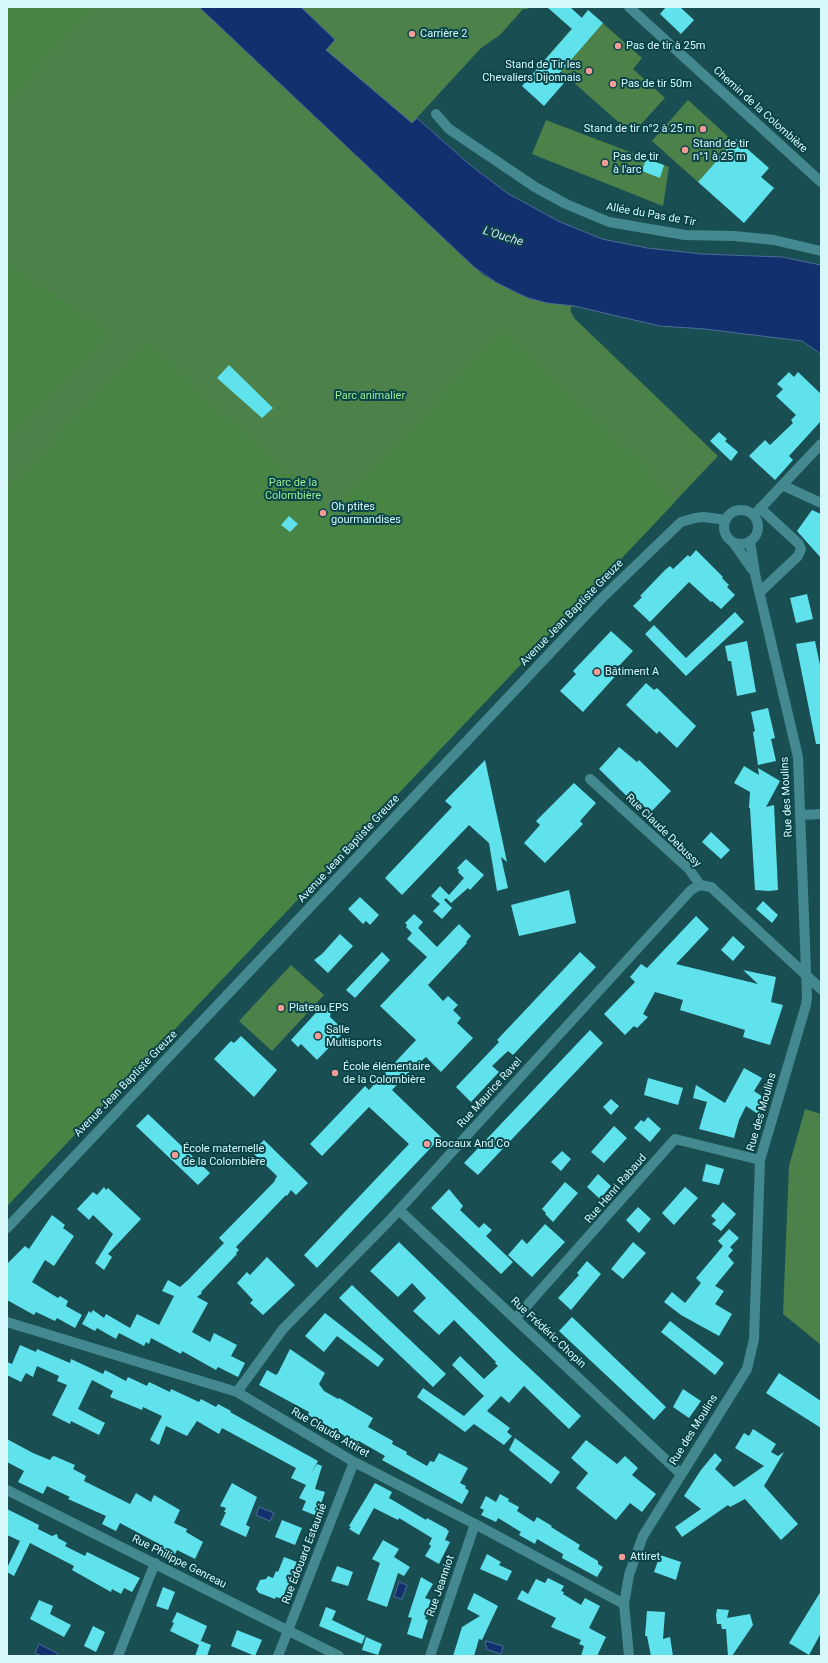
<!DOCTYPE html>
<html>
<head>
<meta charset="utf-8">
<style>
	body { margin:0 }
	#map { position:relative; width:828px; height:1663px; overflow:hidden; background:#194f53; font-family:Roboto,sans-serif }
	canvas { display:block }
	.frame { position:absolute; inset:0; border:8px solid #d7f8fb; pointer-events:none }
</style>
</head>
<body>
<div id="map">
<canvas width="828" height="1663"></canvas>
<div class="frame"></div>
</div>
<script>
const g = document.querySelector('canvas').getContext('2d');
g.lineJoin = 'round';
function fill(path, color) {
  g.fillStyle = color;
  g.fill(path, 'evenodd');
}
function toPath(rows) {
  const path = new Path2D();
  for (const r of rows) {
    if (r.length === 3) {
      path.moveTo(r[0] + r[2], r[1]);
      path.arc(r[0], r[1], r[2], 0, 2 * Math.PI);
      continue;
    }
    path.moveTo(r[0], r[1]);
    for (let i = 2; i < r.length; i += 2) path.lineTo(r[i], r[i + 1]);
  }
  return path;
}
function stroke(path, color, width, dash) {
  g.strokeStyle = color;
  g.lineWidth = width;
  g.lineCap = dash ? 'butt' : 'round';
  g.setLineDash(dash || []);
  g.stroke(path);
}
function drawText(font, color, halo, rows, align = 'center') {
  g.font = font + ' Roboto,sans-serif';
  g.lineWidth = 4;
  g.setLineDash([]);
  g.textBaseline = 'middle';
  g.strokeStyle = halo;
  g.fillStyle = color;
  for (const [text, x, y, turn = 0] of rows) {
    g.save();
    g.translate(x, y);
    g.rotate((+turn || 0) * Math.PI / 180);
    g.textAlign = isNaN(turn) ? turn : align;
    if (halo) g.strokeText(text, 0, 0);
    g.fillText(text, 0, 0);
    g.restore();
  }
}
const green = toPath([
	[7,7,199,7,483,275,516,293,528,298,547,303,572,306,570,310,574,318,718,456,7,1206],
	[301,7,531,7,527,9,523,9,500,35,481,48,412,123,325,50,335,39],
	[588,10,642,58,633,69,665,98,632,134,546,58],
	[688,100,734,142,698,182,652,141],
	[546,120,669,167,663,206,532,154],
	[291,965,324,995,272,1051,239,1021],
	[805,1109,821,1114,821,1345,783,1314,789,1166]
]);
const forest = toPath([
	[7,7,93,7,7,103],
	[7,262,15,269,90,319,109,334,7,442],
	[501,331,648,469,675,502,7,1206,7,488,147,342,331,514]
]);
const water = toPath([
	[199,7,301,7,335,40,326,50,412,123,417,118,469,164,507,193,558,221,602,239,647,248,702,254,782,257,821,265,821,354,802,341,705,329,660,326,574,306,547,303,528,298,497,283,474,267,199,7],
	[259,1507,274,1513,270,1521,256,1515,259,1507],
	[399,1582,407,1585,402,1599,394,1597,399,1582],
	[486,1641,503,1646,501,1654,486,1649,487,1646,485,1645,486,1641],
	[39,1644,57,1653,57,1656,42,1656,35,1653,39,1644]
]);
const building = toPath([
	[547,7,570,7,582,18,588,10,603,23,557,76,564,83,544,106,522,86,572,29],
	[666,7,680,7,694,20,681,34,660,14],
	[736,139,769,168,761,177,774,188,744,223,698,182],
	[646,159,664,165,660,178,642,171],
	[229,365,273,408,262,418,217,378],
	[789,372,794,377,798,372,821,394,821,421,789,456,793,460,775,480,749,456,765,440,770,445,793,423,791,420,796,415,776,396,783,389,777,384],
	[719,432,727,439,725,441,738,452,731,461,710,441],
	[812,510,821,514,821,558,797,531],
	[289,516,298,524,290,532,281,525],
	[696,550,723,577,722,578,729,585,727,587,735,595,721,609,712,601,711,602,689,582,650,622,633,606,642,597,640,596,665,570,670,566,673,569,688,555,690,557],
	[807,594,813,619,796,623,790,598],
	[735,612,744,622,686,676,645,634,654,625,686,658],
	[611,631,633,651,617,668,620,671,583,712,560,691,576,674,573,671],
	[747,641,756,692,737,696,731,661,728,661,725,646],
	[815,641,821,670,821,744,816,744,796,644],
	[646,683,654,690,657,688,696,726,677,748,659,731,657,734,643,721,626,705],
	[768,708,775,738,771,739,776,761,758,765,753,732,755,731,751,712],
	[619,747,637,762,639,760,671,791,651,812,641,804,638,807,599,769],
	[485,760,507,862,501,857,508,888,497,891,489,843,469,825,402,895,385,878,452,807,445,801],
	[744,766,759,775,758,768,780,781,766,807,774,805,778,890,769,891,755,890,750,808,749,808,750,792,734,783],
	[574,783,596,803,580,821,583,824,545,863,524,843,540,825,536,821],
	[711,832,730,850,721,859,702,842],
	[466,859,484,875,470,890,468,888,451,903,446,898,444,900,452,908,442,919,433,911,440,904,431,896,440,886,449,895,464,878,458,872,459,870,457,868],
	[569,890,576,923,519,936,511,905],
	[360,897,379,915,370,925,366,921,363,924,348,909],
	[763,901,778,915,772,923,756,909],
	[414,914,423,922,418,928,437,947,459,924,471,936,466,942,467,943,428,985,443,1001,448,996,458,1005,453,1010,461,1018,457,1023,473,1038,441,1072,426,1057,419,1063,418,1063,392,1090,441,1137,317,1268,304,1255,409,1144,369,1107,322,1156,310,1144,365,1086,369,1090,416,1040,380,1006,427,957,407,939,412,933,406,927,407,925,405,923],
	[696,916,709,929,676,964,758,984,743,970,776,977,771,1002,783,1005,770,1045,743,1037,745,1030,680,1010,683,1000,655,992,643,1014,648,1017,637,1028,634,1026,625,1035,604,1014,635,982,630,977,641,964,647,968],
	[340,934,353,946,328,973,314,960,322,954],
	[733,936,745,947,733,961,721,950],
	[382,952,390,960,355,998,346,990],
	[580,952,596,967,513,1055,508,1051,492,1066,499,1072,471,1102,456,1087,499,1042,497,1040],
	[324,1004,331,1011,330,1017,345,1031,317,1060,301,1044,298,1047,291,1040],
	[590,1030,603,1043,478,1175,464,1163],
	[241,1036,277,1070,254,1097,214,1059,231,1041,234,1043],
	[744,1068,762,1078,754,1091,763,1097,758,1114,746,1106,739,1120,734,1138,699,1129,707,1102,693,1098,696,1085,725,1103],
	[648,1078,683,1088,678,1105,644,1095],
	[611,1099,619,1106,611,1115,603,1107],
	[148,1114,210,1173,198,1185,136,1126],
	[648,1117,661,1129,650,1142,634,1128,641,1120,644,1122],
	[614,1126,627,1138,604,1163,591,1152],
	[264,1140,308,1183,296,1195,291,1190,287,1196,286,1195,236,1247,239,1250,236,1253,237,1254,201,1292,202,1293,197,1297,208,1303,192,1332,210,1342,214,1333,237,1345,231,1356,245,1363,238,1377,218,1367,216,1370,182,1351,181,1354,151,1338,149,1344,146,1342,144,1346,119,1333,116,1339,97,1328,95,1331,82,1324,89,1311,91,1313,93,1310,104,1318,106,1314,130,1328,137,1314,159,1325,174,1296,162,1291,168,1280,180,1287,188,1280,224,1243,219,1238,274,1182,277,1176,252,1152],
	[562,1151,571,1159,561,1171,551,1162],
	[706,1164,724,1169,719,1185,702,1181],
	[598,1174,611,1186,600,1199,587,1187],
	[565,1182,578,1193,553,1222,545,1214,546,1213,542,1209],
	[104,1187,106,1190,108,1188,141,1219,108,1254,112,1257,104,1270,95,1263,113,1234,93,1215,89,1220,77,1209,93,1192,97,1195],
	[685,1187,698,1198,674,1225,662,1213],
	[449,1189,463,1206,460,1210,479,1228,484,1223,492,1230,486,1236,513,1262,501,1274,431,1208],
	[723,1202,736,1214,721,1231,712,1224,716,1220,711,1216],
	[638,1207,651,1219,639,1233,626,1220],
	[52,1215,65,1225,63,1228,74,1236,54,1266,45,1260,32,1282,58,1298,60,1296,68,1301,66,1306,82,1315,75,1328,57,1318,55,1321,36,1312,34,1315,7,1300,7,1264,25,1246,29,1249],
	[545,1224,565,1242,532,1277,508,1255,522,1239,527,1244],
	[729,1229,739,1238,730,1247,733,1250,728,1256,734,1263,715,1286,724,1291,715,1304,732,1314,719,1336,681,1315,664,1302,672,1292,685,1303,701,1283,696,1278,723,1246,718,1241],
	[399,1242,509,1349,581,1416,569,1429,524,1386,509,1403,501,1396,487,1411,510,1428,507,1432,512,1436,504,1445,474,1424,465,1432,417,1397,423,1388,464,1416,484,1396,452,1365,460,1356,484,1379,498,1366,495,1363,496,1362,454,1320,439,1335,413,1311,426,1298,412,1283,398,1297,370,1271],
	[633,1242,646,1253,623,1279,611,1269],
	[267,1257,295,1285,263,1315,250,1303,253,1300,237,1283,247,1272,250,1275],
	[587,1261,601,1274,571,1310,558,1298,579,1275,577,1273],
	[352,1285,446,1374,433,1387,339,1298],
	[325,1313,384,1359,378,1367,337,1336,324,1352,305,1336],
	[572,1317,666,1407,654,1420,559,1331],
	[670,1321,724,1363,715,1375,661,1332],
	[20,1345,36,1352,37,1349,70,1363,71,1359,103,1374,105,1370,126,1381,128,1377,147,1386,149,1382,170,1392,171,1389,199,1402,201,1399,216,1407,218,1404,231,1411,230,1412,318,1461,311,1474,317,1464,322,1466,315,1489,325,1492,317,1516,302,1510,306,1501,299,1498,307,1483,306,1485,291,1478,296,1468,222,1428,219,1434,197,1421,187,1436,166,1426,159,1445,150,1440,162,1416,143,1407,142,1410,110,1397,113,1391,92,1380,78,1409,105,1423,99,1435,71,1421,70,1424,52,1415,67,1385,57,1381,59,1376,37,1366,33,1377,26,1373,21,1382,7,1375,7,1362,12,1364],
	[290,1349,325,1373,319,1384,324,1391,338,1399,339,1398,373,1418,368,1427,393,1441,392,1444,407,1452,406,1454,427,1466,430,1461,434,1462,439,1453,468,1468,460,1483,466,1486,465,1488,469,1491,462,1504,382,1460,385,1456,359,1441,356,1446,343,1439,345,1436,308,1415,309,1412,259,1385,267,1370,276,1375,278,1373],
	[779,1373,821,1401,821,1428,766,1393],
	[683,1389,701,1401,689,1418,673,1407],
	[753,1429,776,1444,771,1452,778,1456,784,1452,764,1486,798,1524,781,1540,745,1499,730,1507,728,1505,682,1537,675,1527,701,1509,684,1496,701,1470,715,1453,722,1460,715,1469,734,1487,764,1466,735,1448,744,1433,749,1436],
	[515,1438,560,1472,551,1484,509,1450],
	[7,1439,33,1453,50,1460,52,1457,54,1456,75,1465,73,1469,86,1476,84,1481,130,1504,136,1493,151,1502,154,1495,180,1510,174,1523,187,1529,186,1532,203,1542,195,1559,177,1550,175,1554,157,1546,159,1544,120,1523,116,1531,102,1524,106,1516,68,1499,70,1497,47,1486,43,1494,18,1482,24,1471,7,1462],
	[586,1440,617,1464,625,1456,638,1468,632,1475,656,1494,642,1512,630,1503,616,1520,576,1488,588,1473,571,1458],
	[232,1483,257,1497,246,1525,250,1527,246,1537,220,1525,226,1512,224,1512,226,1508,220,1506],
	[375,1483,392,1492,389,1498,426,1520,427,1518,447,1529,447,1530,449,1531,445,1540,450,1542,439,1564,425,1556,431,1546,429,1544,432,1538,399,1518,398,1520,374,1508,359,1535,349,1529,351,1527,349,1526],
	[500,1494,509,1499,508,1501,519,1507,517,1511,534,1522,537,1517,552,1526,551,1527,580,1545,578,1549,598,1561,598,1564,603,1567,597,1577,562,1558,563,1554,537,1539,535,1544,519,1535,521,1532,498,1518,496,1522,481,1515,484,1510,480,1508,486,1496,496,1502],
	[7,1509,39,1525,38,1529,52,1536,57,1534,58,1538,67,1543,65,1546,85,1556,87,1552,140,1578,132,1592,124,1588,121,1594,112,1589,111,1592,72,1570,74,1566,30,1543,14,1576,7,1572,7,1568,20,1541,7,1535],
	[282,1520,302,1528,295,1545,275,1537],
	[383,1540,399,1549,394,1557,410,1567,404,1576,398,1573,387,1607,367,1600,380,1563,372,1559],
	[487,1554,501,1562,499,1565,512,1571,507,1581,480,1569],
	[660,1555,681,1562,676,1580,654,1572],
	[284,1557,297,1562,283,1599,276,1597,275,1599,259,1593,256,1589,260,1580,266,1579,268,1576,273,1578,276,1571,278,1572],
	[337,1566,353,1572,348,1586,331,1581],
	[421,1577,433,1584,425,1598,431,1600,425,1619,428,1620,422,1639,407,1634,412,1618,408,1617],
	[548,1578,564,1586,561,1591,564,1592,563,1594,581,1605,585,1598,600,1606,589,1628,606,1637,597,1656,581,1656,584,1646,579,1644,581,1640,551,1627,556,1618,517,1599,522,1590,528,1594,536,1579,545,1583],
	[163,1587,175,1592,168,1610,156,1606],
	[821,1591,821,1633,809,1655,789,1643],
	[474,1593,498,1606,482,1640,479,1639,474,1656,453,1656,462,1627,480,1616,467,1609],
	[39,1600,53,1606,50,1614,71,1625,64,1637,30,1619],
	[326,1607,336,1611,332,1620,365,1636,362,1644,319,1626],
	[717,1609,729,1610,727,1618,750,1614,753,1625,732,1656,728,1656,726,1629,722,1629,721,1624,717,1624,716,1615],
	[647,1611,665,1612,663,1639,670,1637,673,1656,651,1656,647,1636,645,1636],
	[177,1612,207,1626,200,1643,201,1641,211,1645,207,1656,195,1656,199,1645,170,1631,174,1623,172,1622],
	[93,1626,105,1632,96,1652,84,1646],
	[237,1630,262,1640,255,1656,231,1646],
	[366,1637,382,1644,378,1655,362,1650]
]);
const minor = toPath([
	[629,7,821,182],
	[436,114,449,129,535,187,566,204,609,222,685,235,734,236,774,240,821,251],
	[782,485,821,503],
	[741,527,17],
	[756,513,821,444],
	[733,542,752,569],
	[760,592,798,556,801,549,799,544,760,508],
	[590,779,689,869,700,885,711,887,821,989],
	[801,815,821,814],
	[399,1210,681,1474],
	[7,1228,601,599,681,522,695,518,704,517,726,520],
	[515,1319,675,1139,760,1160],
	[7,1322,237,1392,354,1462,475,1524,624,1604],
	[237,1392,283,1329,388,1222,691,890,700,885],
	[7,1490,339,1656],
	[118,1656,155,1563],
	[278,1656,354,1462],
	[430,1656,475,1524],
	[629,1656,624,1604,629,1575,643,1536,747,1369,754,1339,760,1160,806,1005,807,997,798,757,755,574,750,541]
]);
const markers = [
	[412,34,4,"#f59b97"],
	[618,46,4,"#f59b97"],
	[589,71,4,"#f59b97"],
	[613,84,4,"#f59b97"],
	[703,129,4,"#f59b97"],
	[685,150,4,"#f59b97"],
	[605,163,4,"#f59b97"],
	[323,513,4,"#f59b97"],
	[597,672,4,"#f59b97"],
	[281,1008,4,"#f59b97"],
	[318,1036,4,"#f59b97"],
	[335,1073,4,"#f59b97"],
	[427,1144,4,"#f59b97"],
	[175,1155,4,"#f59b97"],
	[622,1557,4,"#f59b97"]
];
const poiNames = [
	["Carrière 2",420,34],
	["Pas de tir à 25m",626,46],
	["Stand de Tir les",581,65,"right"],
	["Chevaliers Dijonnais",581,78,"right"],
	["Pas de tir 50m",621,84],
	["Stand de tir n°2 à 25 m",695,129,"right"],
	["Stand de tir",693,144],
	["n°1 à 25 m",693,157],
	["Pas de tir",613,157],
	["à l'arc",613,170],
	["Oh ptites",331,507],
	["gourmandises",331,520],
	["Bâtiment A",605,672],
	["Plateau EPS",289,1008],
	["Salle",326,1030],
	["Multisports",326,1043],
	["École élémentaire",343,1067],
	["de la Colombière",343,1080],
	["Bocaux And Co",435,1144],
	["École maternelle",183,1149],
	["de la Colombière",183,1162],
	["Attiret",630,1557]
];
const streetNames = [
	["Chemin de la Colombière",760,110,42],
	["Allée du Pas de Tir",651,215,10],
	["Avenue Jean Baptiste Greuze",572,613,-46],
	["Rue des Moulins",787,797,-93],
	["Rue Claude Debussy",663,831,44],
	["Avenue Jean Baptiste Greuze",349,849,-47],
	["Avenue Jean Baptiste Greuze",126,1084,-46],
	["Rue Maurice Ravel",490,1093,-48],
	["Rue des Moulins",762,1112,-74],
	["Rue Henri Rabaud",616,1189,-49],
	["Rue Frédéric Chopin",548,1333,43],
	["Rue des Moulins",694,1430,-58],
	["Rue Claude Attiret",330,1433,30],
	["Rue Édouard Estaunié",305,1554,-69],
	["Rue Philippe Genreau",179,1562,27],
	["Rue Jeanniot",441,1586,-71]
];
const parkNames = [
	["Parc animalier",370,396],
	["Parc de la",293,483],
	["Colombière",293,496]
];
const waterNames = [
	["L'Ouche",503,237,17]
];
fill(green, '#4d814a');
fill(forest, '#488544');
fill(water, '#12306e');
stroke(water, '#4d6c98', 1);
fill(building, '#60e2ec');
stroke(minor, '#44898f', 10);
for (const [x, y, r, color] of markers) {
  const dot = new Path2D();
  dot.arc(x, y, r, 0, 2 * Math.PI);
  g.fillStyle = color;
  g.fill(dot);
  stroke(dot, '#0a4448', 1.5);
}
drawText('11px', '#d7f8fb', '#0a4448', poiNames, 'left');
drawText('11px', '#d7f8fb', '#0a4448', streetNames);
drawText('11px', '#9cee95', '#0a4448', parkNames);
drawText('italic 12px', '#d2ddf0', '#0a4448', waterNames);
</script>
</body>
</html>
